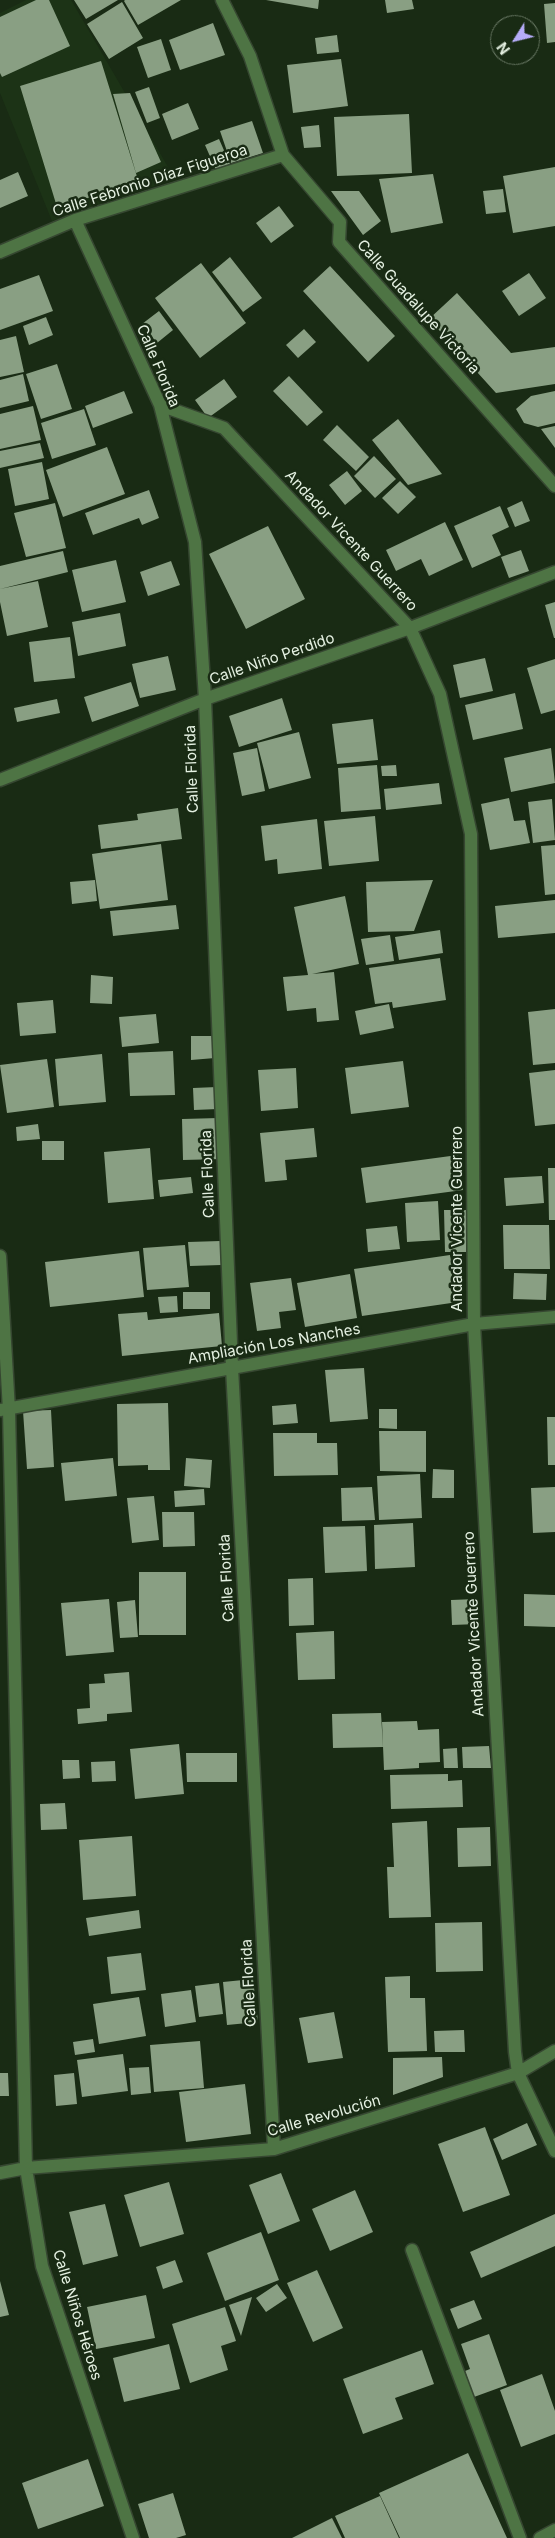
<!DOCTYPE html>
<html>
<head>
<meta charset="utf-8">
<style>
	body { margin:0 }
	#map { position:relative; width:555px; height:2538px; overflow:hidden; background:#192b14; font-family:Inter,sans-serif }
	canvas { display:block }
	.north { position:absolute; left:490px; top:15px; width:50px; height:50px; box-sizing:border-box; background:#192b14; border:1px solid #6b7a66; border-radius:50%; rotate:234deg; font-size:14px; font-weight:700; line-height:20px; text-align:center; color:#e5f1e2 }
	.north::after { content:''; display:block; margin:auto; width:18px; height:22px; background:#b5acf8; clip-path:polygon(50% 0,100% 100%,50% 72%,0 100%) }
</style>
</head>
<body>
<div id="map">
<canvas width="555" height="2538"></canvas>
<div class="north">N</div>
</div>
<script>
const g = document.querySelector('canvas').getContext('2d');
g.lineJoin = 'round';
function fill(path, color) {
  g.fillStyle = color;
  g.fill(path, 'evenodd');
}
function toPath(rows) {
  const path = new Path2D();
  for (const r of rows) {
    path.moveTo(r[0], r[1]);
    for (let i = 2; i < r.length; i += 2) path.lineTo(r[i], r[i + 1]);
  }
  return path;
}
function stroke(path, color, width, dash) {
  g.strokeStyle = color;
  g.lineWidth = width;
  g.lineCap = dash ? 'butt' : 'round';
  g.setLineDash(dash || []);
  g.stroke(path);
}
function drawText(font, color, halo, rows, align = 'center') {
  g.font = font + ' Inter,sans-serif';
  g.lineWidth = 5;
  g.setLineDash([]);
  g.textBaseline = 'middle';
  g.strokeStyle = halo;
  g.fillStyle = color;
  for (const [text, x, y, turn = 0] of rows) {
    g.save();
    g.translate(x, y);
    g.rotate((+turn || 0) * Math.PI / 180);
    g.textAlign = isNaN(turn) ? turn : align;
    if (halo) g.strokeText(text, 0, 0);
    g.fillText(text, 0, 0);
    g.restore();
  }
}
const built = toPath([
	[26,0,71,0,175,179,52,221,0,93,0,13]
]);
const building = toPath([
	[36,0,49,0,70,46,2,77,0,73,0,17],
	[74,0,118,0,86,19],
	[181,0,138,25,124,1,125,0],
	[266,0,319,0,318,9],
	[385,0,412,0,414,9,387,13],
	[122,2,143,38,109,59,87,24],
	[555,3,555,42,547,43,544,4],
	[213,23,225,55,180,70,169,40],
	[337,35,339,52,317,54,315,38],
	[161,39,171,70,148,78,137,47],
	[341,59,348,106,293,113,287,65],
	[101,61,139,183,57,207,20,86],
	[149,87,160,118,147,123,135,92],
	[130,93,161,162,136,173,113,94],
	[188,103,199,129,172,140,162,114],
	[409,114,412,173,337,176,334,117],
	[252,121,263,153,231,163,220,131],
	[319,125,321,147,304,148,301,127],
	[219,139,230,164,216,170,205,145],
	[555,167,555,226,513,233,503,176],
	[18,172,28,196,0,208,0,180],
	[433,174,443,223,391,233,379,179],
	[503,189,506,212,486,214,483,191],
	[331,191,359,191,381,221,363,235],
	[279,206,294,226,271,243,256,223],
	[230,257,262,298,243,312,212,272],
	[201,263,246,323,200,358,155,298],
	[330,266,395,336,368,362,303,291],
	[529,273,546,298,519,316,502,291],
	[39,275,53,311,0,330,0,289],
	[457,293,511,353,555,347,555,384,496,393,429,319],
	[159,311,173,330,157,343,142,324],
	[46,317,53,335,29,345,23,326],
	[304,329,316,342,298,358,286,345],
	[16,336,24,372,0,377,0,340],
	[57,364,72,409,41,419,26,374],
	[23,374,29,401,0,408,0,380],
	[289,376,323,412,307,426,273,391],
	[224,379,237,397,208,418,195,400],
	[124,391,133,413,93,428,85,406],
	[555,391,555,423,538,427,524,423,516,409,531,396],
	[33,406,41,440,0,449,0,414],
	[84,409,96,445,52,459,41,423],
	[398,419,442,474,408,485,372,440],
	[337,425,369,457,356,471,323,440],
	[555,426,555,448,541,429],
	[40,443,44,458,0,468,0,451],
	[107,447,125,494,63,517,46,470],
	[374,456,396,479,375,498,354,476],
	[42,462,49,499,15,506,8,469],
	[347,471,362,491,345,505,329,485],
	[400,481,416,497,398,514,382,498],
	[149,490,159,518,142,525,139,518,93,535,85,513],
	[522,501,530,521,515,527,507,508],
	[55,503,66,548,26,557,14,513],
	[500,506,509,527,492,535,501,555,472,568,454,526],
	[445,522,463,560,429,576,421,559,396,571,386,550],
	[268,526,305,599,246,629,209,554],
	[521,550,529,571,509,578,501,557],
	[63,551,68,572,0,589,0,566],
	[116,560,126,602,82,612,72,570],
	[171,561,180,585,148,596,140,572],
	[38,581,48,627,7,636,0,602,0,589],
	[555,602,555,638,554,638,545,605],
	[120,613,126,646,78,656,72,622],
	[70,637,75,678,34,682,29,642],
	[168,656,176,690,140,698,132,664],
	[485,658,493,691,460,698,453,665],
	[555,659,555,710,541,714,527,668],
	[131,682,139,706,92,722,84,697],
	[515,693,523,729,473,740,465,705],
	[282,698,292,730,239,747,229,716],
	[57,699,60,713,17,722,14,708],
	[373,719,378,760,337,764,332,724],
	[299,732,311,778,269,789,257,743],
	[257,748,265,791,242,796,233,753],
	[551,748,555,783,511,792,504,758],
	[377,765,381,809,341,812,338,768],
	[396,765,397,776,382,776,381,766],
	[439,783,442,804,386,810,384,789],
	[509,798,514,821,525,820,530,843,490,850,481,804],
	[552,799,555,840,533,843,528,802],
	[178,808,182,839,101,849,98,825,138,820,137,814],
	[375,816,379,861,329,866,324,821],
	[317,819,322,869,278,874,277,859,265,861,261,826],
	[161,844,168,900,100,909,92,854],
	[555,845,555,894,545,895,541,846],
	[95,880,97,901,72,904,70,882],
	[433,880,414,931,368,932,366,882],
	[345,896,359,964,312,974,334,972,339,1020,317,1022,316,1008,287,1011,283,977,308,975,294,907],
	[555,900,555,933,498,938,495,906],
	[176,905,179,929,113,936,110,911],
	[440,930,443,953,399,960,395,937],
	[390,935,394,961,366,965,361,939],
	[440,958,446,1000,393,1008,392,1002,375,1004,369,968],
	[91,975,113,977,112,1004,90,1003],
	[53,1000,56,1033,20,1036,17,1003],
	[389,1004,394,1028,360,1035,355,1011],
	[555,1009,555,1063,533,1065,528,1012],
	[156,1014,159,1043,122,1047,119,1017],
	[191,1036,214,1036,215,1058,191,1060],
	[173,1051,175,1095,130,1096,128,1053],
	[102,1054,106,1102,59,1106,55,1059],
	[47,1059,54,1107,7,1113,0,1065],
	[403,1061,409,1107,351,1114,345,1068],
	[296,1068,298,1108,261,1111,258,1070],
	[555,1070,555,1124,535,1126,529,1073],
	[217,1087,218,1109,194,1110,193,1088],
	[219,1118,221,1159,183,1160,182,1119],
	[38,1124,40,1139,17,1141,16,1127],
	[314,1128,317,1157,285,1160,287,1180,265,1182,260,1133],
	[42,1141,64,1141,64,1160,42,1160],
	[150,1148,154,1199,108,1203,104,1152],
	[458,1155,463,1190,366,1203,361,1168],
	[548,1168,555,1168,555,1220,549,1220],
	[542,1176,544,1203,506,1206,504,1178],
	[191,1177,193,1193,160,1197,158,1180],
	[438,1201,440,1240,407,1242,405,1203],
	[444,1210,466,1210,466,1252,445,1252],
	[503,1225,549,1225,550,1269,504,1269],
	[397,1226,400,1249,368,1252,366,1229],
	[220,1241,221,1265,190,1266,188,1242],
	[185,1245,189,1287,147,1290,143,1248],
	[139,1251,144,1297,50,1307,45,1262],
	[450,1255,458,1302,362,1316,354,1269],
	[514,1273,547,1274,546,1300,513,1299],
	[350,1274,357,1318,305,1327,297,1283],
	[291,1278,296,1310,279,1312,281,1328,257,1331,250,1283],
	[183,1292,210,1292,210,1309,183,1309],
	[177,1296,178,1312,160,1313,158,1297],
	[147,1312,148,1320,219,1313,222,1346,122,1356,118,1314],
	[364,1368,368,1419,330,1422,325,1370],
	[168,1403,170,1470,148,1470,148,1465,118,1466,117,1404],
	[296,1404,298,1423,273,1425,272,1406],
	[379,1409,397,1409,397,1429,379,1428],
	[51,1410,54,1467,27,1469,23,1411],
	[547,1417,555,1417,555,1465,548,1465],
	[379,1431,426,1431,426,1472,380,1471],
	[273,1433,317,1433,317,1443,337,1443,338,1475,274,1476],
	[113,1458,117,1496,65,1501,61,1463],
	[186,1458,212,1460,210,1488,184,1486],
	[433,1469,454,1470,454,1498,432,1498],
	[420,1474,422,1518,379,1520,377,1476],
	[372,1487,375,1520,342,1521,341,1488],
	[555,1487,555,1532,533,1533,531,1488],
	[204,1489,205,1505,175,1507,174,1491],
	[154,1496,159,1540,132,1543,127,1498],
	[162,1512,194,1512,195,1546,163,1547],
	[413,1523,415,1567,375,1569,374,1525],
	[365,1526,367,1571,325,1573,323,1527],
	[139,1572,186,1572,186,1635,139,1635],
	[313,1578,314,1625,289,1626,288,1579],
	[524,1594,555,1595,555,1627,524,1626],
	[109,1599,114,1652,66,1656,61,1603],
	[477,1599,478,1624,452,1625,451,1600],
	[135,1600,138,1637,120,1638,117,1602],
	[334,1631,335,1679,298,1680,296,1633],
	[129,1672,132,1712,107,1714,107,1721,78,1724,77,1709,90,1708,89,1684,105,1683,104,1674],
	[381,1713,383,1747,333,1748,332,1714],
	[417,1721,418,1730,439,1729,440,1762,419,1763,419,1768,384,1770,382,1722],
	[179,1744,184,1794,135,1799,130,1749],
	[489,1746,491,1768,463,1768,462,1747],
	[457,1748,458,1768,444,1768,443,1749],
	[186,1753,237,1753,237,1782,187,1782],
	[62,1760,79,1760,80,1778,63,1779],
	[115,1761,116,1781,92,1782,91,1762],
	[448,1774,448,1781,462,1780,463,1807,391,1809,390,1775],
	[65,1803,67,1829,41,1830,40,1804],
	[427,1821,431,1917,389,1918,387,1867,394,1867,392,1823],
	[490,1827,491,1866,458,1867,457,1828],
	[132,1836,136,1896,83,1900,79,1840],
	[139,1910,141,1928,89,1936,86,1918],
	[482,1922,483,1971,436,1972,435,1923],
	[141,1953,146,1990,111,1994,107,1957],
	[410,1976,410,1998,425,1998,427,2051,388,2052,385,1977],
	[253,1979,258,2022,227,2025,223,1982],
	[219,1983,223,2014,199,2017,195,1986],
	[191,1990,196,2022,165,2027,161,1994],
	[139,1997,146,2036,99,2044,93,2004],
	[334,2012,343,2058,308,2063,299,2018],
	[464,2030,465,2052,435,2052,434,2031],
	[93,2039,95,2052,75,2055,73,2042],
	[200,2041,204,2088,154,2092,150,2045],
	[123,2054,128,2091,82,2097,77,2060],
	[442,2057,443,2077,393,2095,393,2058],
	[149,2067,151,2093,131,2095,129,2068],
	[0,2073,8,2073,9,2096,0,2096],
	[74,2073,77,2104,56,2106,54,2075],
	[245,2084,251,2134,186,2142,179,2092],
	[527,2123,537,2145,502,2160,493,2139],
	[485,2127,510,2195,463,2212,438,2144],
	[281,2173,300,2221,268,2234,249,2185],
	[169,2182,184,2234,140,2247,124,2195],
	[355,2190,373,2232,330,2251,312,2209],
	[105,2204,118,2256,83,2265,69,2212],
	[555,2214,555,2246,481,2278,470,2252],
	[261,2232,279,2280,225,2301,207,2253],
	[175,2260,183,2282,163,2289,156,2267],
	[317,2270,343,2328,313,2342,287,2283],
	[0,2281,9,2315,0,2317],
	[277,2284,287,2298,266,2312,256,2298],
	[146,2295,155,2338,96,2349,87,2307],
	[252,2297,241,2336,229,2305],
	[474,2300,482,2319,458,2329,450,2309],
	[225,2307,236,2341,221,2346,228,2370,190,2383,172,2324],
	[489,2334,507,2385,474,2397,465,2371,470,2369,461,2344],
	[169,2344,180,2389,124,2402,113,2358],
	[422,2350,434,2384,395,2398,403,2419,363,2434,343,2379],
	[542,2374,555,2411,555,2434,521,2447,500,2390],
	[468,2453,507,2538,400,2538,379,2493],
	[88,2459,104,2506,38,2529,22,2483],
	[173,2493,186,2535,176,2538,149,2538,138,2504],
	[380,2496,399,2538,345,2538,335,2516],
	[332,2518,342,2538,292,2538]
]);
const minor = toPath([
	[222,0,250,56,283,155,340,222,339,242,555,486],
	[75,220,160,405,195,542,205,699,232,1368,274,2149],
	[0,252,75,220,283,155],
	[160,405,224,428,410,628,440,694,471,834,474,1324,515,2052,518,2073,555,2151],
	[0,780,205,699,410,628,555,572],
	[0,1256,9,1410,26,2168,42,2266,133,2538],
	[0,1410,474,1324,555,1317],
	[0,2173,26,2168,274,2149,518,2073,555,2051],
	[412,2250,520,2538],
	[540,2538,555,2530]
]);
const streetNames = [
	["Calle Febronio Díaz Figueroa",150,181,-18],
	["Calle Guadalupe Victoria",418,307,48],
	["Calle Florida",158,366,67],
	["Andador Vicente Guerrero",351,541,47],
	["Calle Niño Perdido",272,659,-19],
	["Calle Florida",192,769,-92],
	["Calle Florida",208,1174,-92],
	["Andador Vicente Guerrero",457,1219,-90],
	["Ampliación Los Nanches",274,1344,-10],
	["Calle Florida",227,1578,-93],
	["Andador Vicente Guerrero",474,1624,-93],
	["Calle Florida",249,1983,-93],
	["Calle Revolución",324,2116,-16],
	["Calle Niños Héroes",77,2315,73]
];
fill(built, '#1c3316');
fill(building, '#899f83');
stroke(minor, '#364731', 15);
stroke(minor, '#4e7444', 12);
drawText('15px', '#e5f1e2', '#192b14', streetNames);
</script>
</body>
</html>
